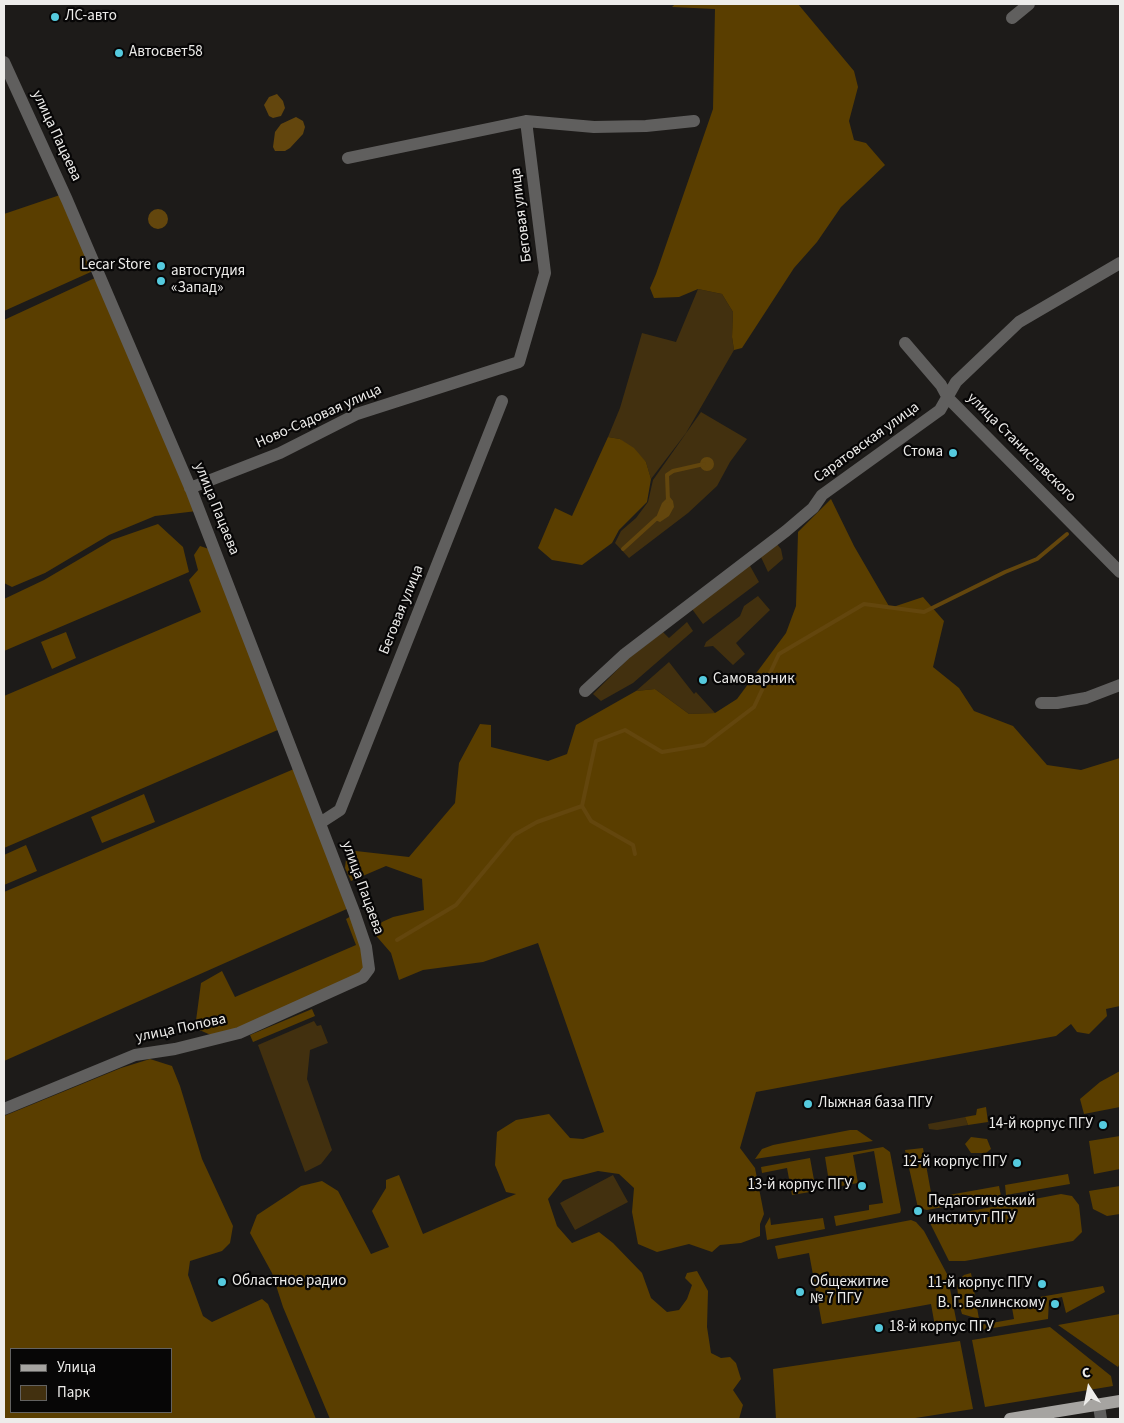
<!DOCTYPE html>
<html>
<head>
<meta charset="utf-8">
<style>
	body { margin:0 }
	#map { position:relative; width:1124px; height:1423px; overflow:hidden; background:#1d1b19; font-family:"Source Sans 3",sans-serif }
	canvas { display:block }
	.frame { position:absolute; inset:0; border:5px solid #edecea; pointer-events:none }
	.legend { position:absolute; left:10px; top:1348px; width:162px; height:65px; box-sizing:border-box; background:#070606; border:1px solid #636261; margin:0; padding:6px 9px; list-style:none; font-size:15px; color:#edecea }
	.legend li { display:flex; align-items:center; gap:10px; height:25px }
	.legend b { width:25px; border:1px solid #636261 }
	.north { position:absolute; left:1064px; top:1363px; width:50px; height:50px; -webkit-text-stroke:4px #070606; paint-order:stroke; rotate:349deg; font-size:14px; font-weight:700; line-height:20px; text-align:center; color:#edecea }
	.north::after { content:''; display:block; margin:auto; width:18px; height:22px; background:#edecea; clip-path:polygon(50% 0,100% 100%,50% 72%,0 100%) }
</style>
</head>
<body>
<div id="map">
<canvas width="1124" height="1423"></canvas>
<div class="frame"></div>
<ul class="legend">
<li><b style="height:6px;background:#a6a4a1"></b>Улица</li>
<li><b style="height:14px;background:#42300f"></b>Парк</li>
</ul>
<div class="north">С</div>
</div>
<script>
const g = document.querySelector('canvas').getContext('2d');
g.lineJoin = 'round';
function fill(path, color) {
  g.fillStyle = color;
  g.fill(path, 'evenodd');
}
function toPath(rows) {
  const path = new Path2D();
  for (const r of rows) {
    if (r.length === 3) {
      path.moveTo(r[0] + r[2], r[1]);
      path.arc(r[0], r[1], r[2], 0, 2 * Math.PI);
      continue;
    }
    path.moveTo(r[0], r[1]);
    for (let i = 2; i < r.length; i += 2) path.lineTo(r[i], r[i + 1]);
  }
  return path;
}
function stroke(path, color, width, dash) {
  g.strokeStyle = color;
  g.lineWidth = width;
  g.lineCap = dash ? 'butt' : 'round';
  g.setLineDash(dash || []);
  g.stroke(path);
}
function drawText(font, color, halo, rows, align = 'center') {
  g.font = font + ' "Source Sans 3",sans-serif';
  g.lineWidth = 4.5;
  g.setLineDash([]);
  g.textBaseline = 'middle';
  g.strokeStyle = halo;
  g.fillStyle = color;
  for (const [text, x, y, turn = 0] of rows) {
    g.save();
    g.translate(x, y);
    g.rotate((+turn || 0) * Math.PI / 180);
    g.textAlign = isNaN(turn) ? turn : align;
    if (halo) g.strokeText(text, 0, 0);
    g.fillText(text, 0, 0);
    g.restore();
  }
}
const green = toPath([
	[698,289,722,294,733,312,732,337,734,350,686,433,651,479,646,462,620,439,608,437,620,408,642,333,676,342],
	[701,412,747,439,730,462,717,486,688,513,629,558,615,543,621,531,636,518,648,502,653,480],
	[776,543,781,549,783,559,768,572,760,555],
	[749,564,759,582,703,624,692,609],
	[758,596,770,610,736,643,745,654,733,665,713,646,704,647,706,642,740,616,744,606],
	[687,622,693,631,633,683,601,701,593,694,629,658,663,632,669,638],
	[669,662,694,694,696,692,715,713,689,714,655,689,636,691],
	[314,1021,317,1026,321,1025,328,1043,310,1050,307,1079,332,1150,321,1164,305,1172,258,1045],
	[965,1117,968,1125,937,1130,929,1129,928,1124],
	[613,1175,628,1202,575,1230,560,1203]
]);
const forest = toPath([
	[675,4,798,4,854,71,858,87,849,121,854,140,866,143,885,165,841,207,817,242,794,268,742,348,734,350,732,337,733,312,722,294,698,289,679,297,654,298,650,288,656,274,713,109,715,9,672,7],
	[60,195,93,271,4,311,4,214],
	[97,277,197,511,155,516,109,535,45,573,12,587,4,583,4,320],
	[608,437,620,439,634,448,646,462,651,479,647,502,619,530,612,543,582,565,552,560,538,548,555,508,572,516],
	[831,499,854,546,890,608,923,597,944,621,933,667,959,688,974,711,1013,726,1047,765,1081,770,1120,758,1120,1006,1106,1009,1107,1016,1089,1034,1077,1032,1071,1024,1056,1036,756,1092,740,1148,755,1168,764,1214,760,1224,760,1236,741,1243,720,1245,712,1252,689,1244,657,1252,638,1244,632,1212,634,1188,619,1174,598,1171,563,1180,548,1199,557,1226,572,1243,599,1232,613,1243,642,1273,651,1298,667,1312,679,1310,687,1299,692,1285,685,1278,687,1273,697,1271,708,1291,707,1327,711,1353,721,1358,730,1357,736,1363,741,1379,733,1390,743,1405,739,1419,330,1419,283,1307,272,1273,250,1233,257,1215,301,1186,322,1181,338,1191,371,1254,389,1247,372,1211,386,1188,386,1180,399,1175,423,1234,516,1194,506,1192,495,1165,497,1132,516,1120,549,1114,570,1138,583,1139,604,1132,538,943,483,962,423,970,399,980,391,953,372,931,382,922,393,917,424,910,422,879,386,866,351,881,345,868,347,850,409,857,455,803,459,763,480,724,491,725,491,747,548,761,567,754,576,725,636,691,655,689,689,714,715,713,737,699,786,633,796,606,798,532],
	[158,524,183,547,189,572,4,651,4,599,44,580,112,540],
	[200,546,212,550,280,729,4,848,4,696,201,612,189,580,198,570,194,555],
	[66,632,76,658,52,669,41,642],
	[294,769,349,908,4,1061,4,892],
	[144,794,155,822,102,843,91,817],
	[26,845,37,871,4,885,4,855],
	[353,915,366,967,361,975,241,1030,213,1036,195,1028,201,983,222,971,235,997,356,945,346,919],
	[312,1009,315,1016,253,1042,250,1035],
	[150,1059,172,1066,180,1086,202,1159,233,1226,230,1243,222,1251,190,1261,188,1275,203,1316,212,1322,262,1299,268,1304,316,1419,4,1419,4,1116,121,1068],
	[11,1349,171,1349,171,1412,11,1412],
	[1120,1071,1120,1107,1084,1114,1080,1099,1100,1082],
	[986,1107,988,1122,968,1125,965,1117,976,1115,977,1109],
	[850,1130,857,1130,873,1141,755,1159,762,1149,773,1145],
	[1120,1136,1120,1169,1094,1174,1089,1141],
	[971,1137,987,1139,991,1149,986,1153,971,1153,965,1144],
	[883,1147,890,1152,901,1210,900,1213,836,1226,834,1216,869,1210,869,1205,883,1203,874,1151,853,1155,858,1183,830,1188,825,1157],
	[923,1148,932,1198,999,1186,1001,1196,927,1210,918,1208,905,1150],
	[810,1158,816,1191,792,1195,787,1168,762,1173,761,1167],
	[1068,1174,1070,1184,1006,1195,1005,1185],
	[1120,1186,1120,1214,1107,1216,1093,1209,1089,1191],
	[1061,1194,1072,1196,1079,1205,1082,1232,1073,1241,965,1261,949,1261,928,1219],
	[770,1217,771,1225,823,1218,825,1229,767,1240,765,1226],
	[911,1220,916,1222,924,1231,947,1274,958,1329,936,1332,931,1304,822,1324,809,1253,778,1259,775,1246],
	[971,1273,979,1319,962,1314,959,1304,957,1286,960,1279,964,1275],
	[1103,1286,1105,1292,1066,1313,1062,1297,1049,1300,1048,1319,981,1330,980,1325,1014,1319,1011,1302],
	[1120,1314,1120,1363,1118,1367,1058,1325],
	[1050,1327,1111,1376,1113,1386,985,1407,972,1340],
	[960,1341,973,1409,909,1419,776,1419,773,1369]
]);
const water = toPath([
	[277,94,283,101,285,108,281,116,273,118,269,116,264,105,269,97],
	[296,117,303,121,305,127,303,134,290,148,285,151,275,151,273,147,275,132,281,124],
	[158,219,10],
	[707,464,7],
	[669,496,673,501,674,507,669,516,660,522,655,520,662,503]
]);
const stream = toPath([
	[668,501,667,475,673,471,704,464],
	[623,549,657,518],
	[635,854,633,845,591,821,582,806,596,741,625,730,662,752,704,745,754,707,779,654,864,604,924,612,1005,572,1037,559,1067,534],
	[397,940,456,905,514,835,537,822,582,806]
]);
const minor = toPath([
	[1012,18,1029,4],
	[4,62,67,200,192,492,354,912,366,947,369,969,363,977,239,1033,175,1049,135,1055,4,1109],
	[348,158,526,121,594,127,646,126,694,121],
	[905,343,941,385,948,398,1120,572],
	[190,488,280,453,357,414,519,362,545,273,526,121],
	[585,691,625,654,786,531,813,508,822,495,940,410,956,382,1019,322,1120,263],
	[1041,703,1057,703,1086,698,1120,685],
	[320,823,340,810,502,401],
	[1099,1406,1101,1419]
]);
const major = toPath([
	[1010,1419,1120,1401]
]);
const markers = [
	[55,17,5,"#55cade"],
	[119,53,5,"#55cade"],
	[161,266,5,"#55cade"],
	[161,281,5,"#55cade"],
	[953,453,5,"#55cade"],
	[703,680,5,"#55cade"],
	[808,1104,5,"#55cade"],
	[1103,1125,5,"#55cade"],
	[1017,1163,5,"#55cade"],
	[862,1186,5,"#55cade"],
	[918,1211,5,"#55cade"],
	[222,1282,5,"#55cade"],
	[1042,1284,5,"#55cade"],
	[800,1292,5,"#55cade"],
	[1055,1304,5,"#55cade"],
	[879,1328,5,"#55cade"]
];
const poiNames = [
	["ЛС-авто",65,17],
	["Автосвет58",129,53],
	["Lecar Store",151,266,"right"],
	["автостудия",171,272],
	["«Запад»",171,289],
	["Стома",943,453,"right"],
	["Самоварник",713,680],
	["Лыжная база ПГУ",818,1104],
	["14-й корпус ПГУ",1093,1125,"right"],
	["12-й корпус ПГУ",1007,1163,"right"],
	["13-й корпус ПГУ",852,1186,"right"],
	["Педагогический",928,1202],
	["институт ПГУ",928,1219],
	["Областное радио",232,1282],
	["Общежитие",810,1283],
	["№ 7 ПГУ",810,1300],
	["11-й корпус ПГУ",1032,1284,"right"],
	["В. Г. Белинскому",1045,1304,"right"],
	["18-й корпус ПГУ",889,1328]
];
const streetNames = [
	["улица Пацаева",56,136,65],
	["Беговая улица",522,215,-97],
	["Ново-Садовая улица",319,417,-24],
	["Саратовская улица",867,443,-36],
	["улица Станиславского",1021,448,45],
	["улица Пацаева",216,509,68],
	["Беговая улица",402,610,-68],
	["улица Пацаева",362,888,70],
	["улица Попова",181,1029,-12]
];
fill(green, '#42300f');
fill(forest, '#5a3e00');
fill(water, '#63460d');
stroke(stream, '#63460d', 4);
stroke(minor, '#605f5e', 12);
stroke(major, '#a6a4a1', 12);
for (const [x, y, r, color] of markers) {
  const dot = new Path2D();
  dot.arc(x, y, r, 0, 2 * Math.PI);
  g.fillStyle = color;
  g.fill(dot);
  stroke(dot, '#070606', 2);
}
drawText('15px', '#edecea', '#070606', poiNames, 'left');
drawText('15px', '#edecea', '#070606', streetNames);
</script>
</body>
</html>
